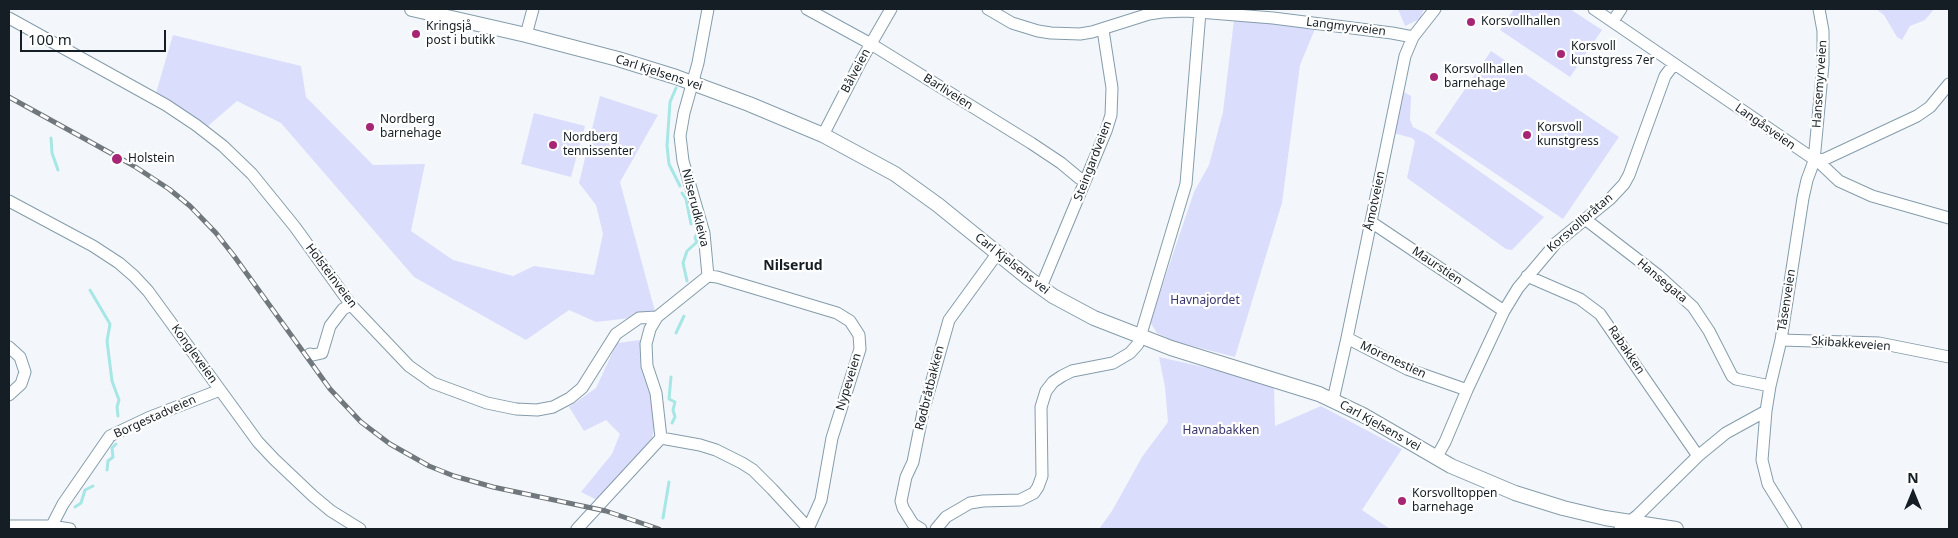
<!DOCTYPE html>
<html>
<head>
<meta charset="utf-8">
<style>
	body { margin:0 }
	#map { position:relative; width:1958px; height:538px; overflow:hidden; background:#f3f7fb; font-family:"Noto Sans",sans-serif }
	canvas { display:block }
	.frame { position:absolute; inset:0; border:10px solid #151e24; pointer-events:none }
	.north { position:absolute; left:1888px; top:468px; width:50px; height:50px; -webkit-text-stroke:4px #fff; paint-order:stroke; rotate:0deg; font-size:14px; font-weight:700; line-height:20px; text-align:center; color:#151e24 }
	.north::after { content:''; display:block; margin:auto; width:18px; height:22px; background:#151e24; clip-path:polygon(50% 0,100% 100%,50% 72%,0 100%) }
	.scale { position:absolute; left:20px; top:30px; width:146px; height:22px; box-sizing:border-box; border:2px solid #151e24; border-top:0; padding-left:6px; font-size:15px; line-height:18px; white-space:nowrap; color:#151e24; -webkit-text-stroke:4px #fff; paint-order:stroke }
</style>
</head>
<body>
<div id="map">
<canvas width="1958" height="538"></canvas>
<div class="frame"></div>
<div class="north">N</div>
<div class="scale">100 m</div>
</div>
<script>
const g = document.querySelector('canvas').getContext('2d');
g.lineJoin = 'round';
function fill(path, color) {
  g.fillStyle = color;
  g.fill(path, 'evenodd');
}
function toPath(rows) {
  const path = new Path2D();
  for (const r of rows) {
    path.moveTo(r[0], r[1]);
    for (let i = 2; i < r.length; i += 2) path.lineTo(r[i], r[i + 1]);
  }
  return path;
}
function stroke(path, color, width, dash) {
  g.strokeStyle = color;
  g.lineWidth = width;
  g.lineCap = dash ? 'butt' : 'round';
  g.setLineDash(dash || []);
  g.stroke(path);
}
function drawText(font, color, halo, rows, align = 'center') {
  g.font = font + ' "Noto Sans",sans-serif';
  g.lineWidth = 4.5;
  g.setLineDash([]);
  g.textBaseline = 'middle';
  g.strokeStyle = halo;
  g.fillStyle = color;
  for (const [text, x, y, turn = 0] of rows) {
    g.save();
    g.translate(x, y);
    g.rotate((+turn || 0) * Math.PI / 180);
    g.textAlign = isNaN(turn) ? turn : align;
    if (halo) g.strokeText(text, 0, 0);
    g.fillText(text, 0, 0);
    g.restore();
  }
}
const green = toPath([
	[1398,9,1424,9,1420,19,1405,26],
	[1514,9,1570,9,1602,30,1570,77,1500,30],
	[1876,9,1934,9,1925,20,1910,26,1902,40,1897,37,1884,15],
	[1234,20,1287,24,1315,29,1300,65,1282,203,1235,357,1173,341,1157,333,1150,322,1194,192,1209,165,1223,112],
	[173,35,301,66,306,97,373,165,425,164,411,231,453,260,513,276,534,266,594,275,603,234,596,205,579,183,600,96,658,115,620,182,656,315,596,322,569,310,526,340,414,277,281,123,237,101,208,126,156,93],
	[1491,51,1619,137,1563,219,1435,133],
	[1402,91,1411,96,1410,120,1413,127,1427,134,1544,217,1512,250,1506,249,1407,178,1415,141,1412,138,1393,133],
	[534,113,585,126,571,177,521,164],
	[640,340,655,424,651,443,597,500,581,492,612,454,620,434,606,420,584,431,569,407,596,388,617,343],
	[1159,357,1252,378,1274,386,1275,426,1321,406,1402,449,1362,510,1390,529,1099,529,1112,511,1142,457,1168,422,1165,387]
]);
const stream = toPath([
	[676,88,670,102,667,146,669,164,680,186],
	[51,138,52,153,58,170],
	[682,193,686,199,691,224],
	[687,281,683,263,687,251,697,242,695,238,697,233],
	[90,290,110,324,107,341,112,381,119,400,117,407,118,416],
	[676,333,684,316],
	[671,377,669,399,675,402,673,410,675,417,672,423],
	[107,470,108,461,113,457,112,448,116,444],
	[75,507,81,503,85,490,93,486],
	[663,518,669,482]
]);
const minor = toPath([
	[807,9,871,44,1031,143,1061,163,1079,178,1085,181],
	[988,9,1012,23,1038,31,1051,33,1080,34,1092,32,1149,14,1162,12,1186,11,1273,18,1392,33,1413,37],
	[1594,9,1821,164,1839,181,1872,196,1949,218],
	[9,18,166,105,196,125,223,146,252,174,295,227,351,305,409,366,433,383,487,403,516,409,537,410,553,407,570,398,582,388,616,334,639,318,657,317],
	[1613,21,1621,9],
	[526,35,533,9],
	[823,135,861,61,891,9],
	[1814,161,1825,159,1917,116,1930,107,1949,84],
	[9,201,93,246,119,263,134,276,148,291,258,442,274,459,313,496,331,511,360,529],
	[1585,219,1659,276,1693,307,1709,331,1732,376,1736,379,1770,386],
	[1371,222,1504,311],
	[708,276,717,277,837,313,850,321,859,335,860,349,832,438,821,500,808,529],
	[1527,276,1580,299,1600,314,1698,456],
	[1041,287,1106,131,1111,115,1112,88,1103,30],
	[1347,338,1407,369,1467,390],
	[1781,340,1879,343,1949,357],
	[9,347,20,357,25,372,21,384,9,395],
	[310,354,313,355,322,353,330,326,343,309,351,305],
	[1333,400,1347,338,1405,56,1413,37,1435,9],
	[1766,411,1762,460,1768,484,1796,529],
	[661,438,700,445,716,450,742,463,753,470,772,489,809,529],
	[1436,458,1445,442,1467,390,1504,311,1518,288,1556,243,1610,199,1624,184,1629,175,1665,76,1674,64],
	[9,526,51,526,70,529],
	[50,529,63,504,110,436,148,418,220,390],
	[577,529,661,438,656,393,647,366,646,344,650,329,657,317,708,276,704,233,683,161,680,136,684,113,698,63,708,9],
	[921,529,913,524,903,508,901,501,906,477,913,462,923,412,949,320,997,254],
	[936,529,946,517,970,503,983,501,1020,500,1034,493,1038,487,1042,476,1041,407,1046,391,1053,382,1062,376,1072,371,1113,363,1130,353,1138,344,1186,184,1200,12,1199,9],
	[1620,529,1638,515,1698,456,1726,433,1766,411,1770,386,1781,340,1803,198,1807,180,1814,161,1823,64,1823,31,1819,9]
]);
const major = toPath([
	[412,9,526,35,618,59,676,77,749,104,823,135,895,174,938,205,1028,278,1053,296,1094,318,1171,348,1319,394,1363,415,1451,466,1515,493,1563,508,1605,518,1676,529]
]);
const rail = toPath([
	[9,97,134,166,169,189,190,206,216,233,234,256,330,389,361,422,390,444,429,466,454,476,493,487,606,511,659,529]
]);
const markers = [
	[1471,22,5,"#a62575"],
	[416,34,5,"#a62575"],
	[1561,54,5,"#a62575"],
	[1434,77,5,"#a62575"],
	[370,127,5,"#a62575"],
	[1527,135,5,"#a62575"],
	[553,145,5,"#a62575"],
	[117,159,6,"#a62575"],
	[1402,501,5,"#a62575"]
];
const poiNames = [
	["Korsvollhallen",1481,22],
	["Kringsjå",426,27],
	["post i butikk",426,41],
	["Korsvoll",1571,47],
	["kunstgress 7er",1571,61],
	["Korsvollhallen",1444,70],
	["barnehage",1444,84],
	["Nordberg",380,120],
	["barnehage",380,134],
	["Korsvoll",1537,128],
	["kunstgress",1537,142],
	["Nordberg",563,138],
	["tennissenter",563,152],
	["Holstein",128,159],
	["Korsvolltoppen",1412,494],
	["barnehage",1412,508]
];
const streetNames = [
	["Langmyrveien",1346,27,7],
	["Bålveien",856,71,-62],
	["Carl Kjelsens vei",659,73,18],
	["Hansemyrveien",1820,84,-86],
	["Barliveien",948,92,32],
	["Langåsveien",1765,127,35],
	["Steingardveien",1093,161,-69],
	["Åmotveien",1375,201,-78],
	["Nilserudkleiva",695,208,76],
	["Korsvollbråtan",1580,223,-41],
	["Carl Kjelsens vei",1012,264,38],
	["Maurstien",1437,266,34],
	["Holsteinveien",331,276,53],
	["Hansegata",1662,281,40],
	["Tåsenveien",1787,300,-81],
	["Skibakkeveien",1851,344,4],
	["Rabakken",1626,350,56],
	["Kongleveien",194,354,54],
	["Morenestien",1393,360,25],
	["Nypeveien",849,382,-73],
	["Rødbråtbakken",930,388,-76],
	["Borgestadveien",155,417,-24],
	["Carl Kjelsens vei",1380,426,29]
];
const parkNames = [
	["Havnajordet",1205,301],
	["Havnabakken",1221,431]
];
const neighbourhoodNames = [
	["Nilserud",793,266]
];
fill(green, '#dbddfc');
stroke(stream, '#a6e6e5', 3);
stroke(minor, '#859cab', 13);
stroke(major, '#859cab', 16);
stroke(minor, '#fff', 11);
stroke(major, '#fff', 14);
stroke(rail, '#71787d', 5);
stroke(rail, '#fff', 3, [9]);
for (const [x, y, r, color] of markers) {
  const dot = new Path2D();
  dot.arc(x, y, r, 0, 2 * Math.PI);
  g.fillStyle = color;
  g.fill(dot);
  stroke(dot, '#fff', 2);
}
drawText('12px', '#151e24', '#fff', poiNames, 'left');
drawText('12px', '#151e24', '#fff', streetNames);
drawText('12px', '#38366e', '#fff', parkNames);
drawText('bold 14px', '#151e24', '#fff', neighbourhoodNames);
</script>
</body>
</html>
